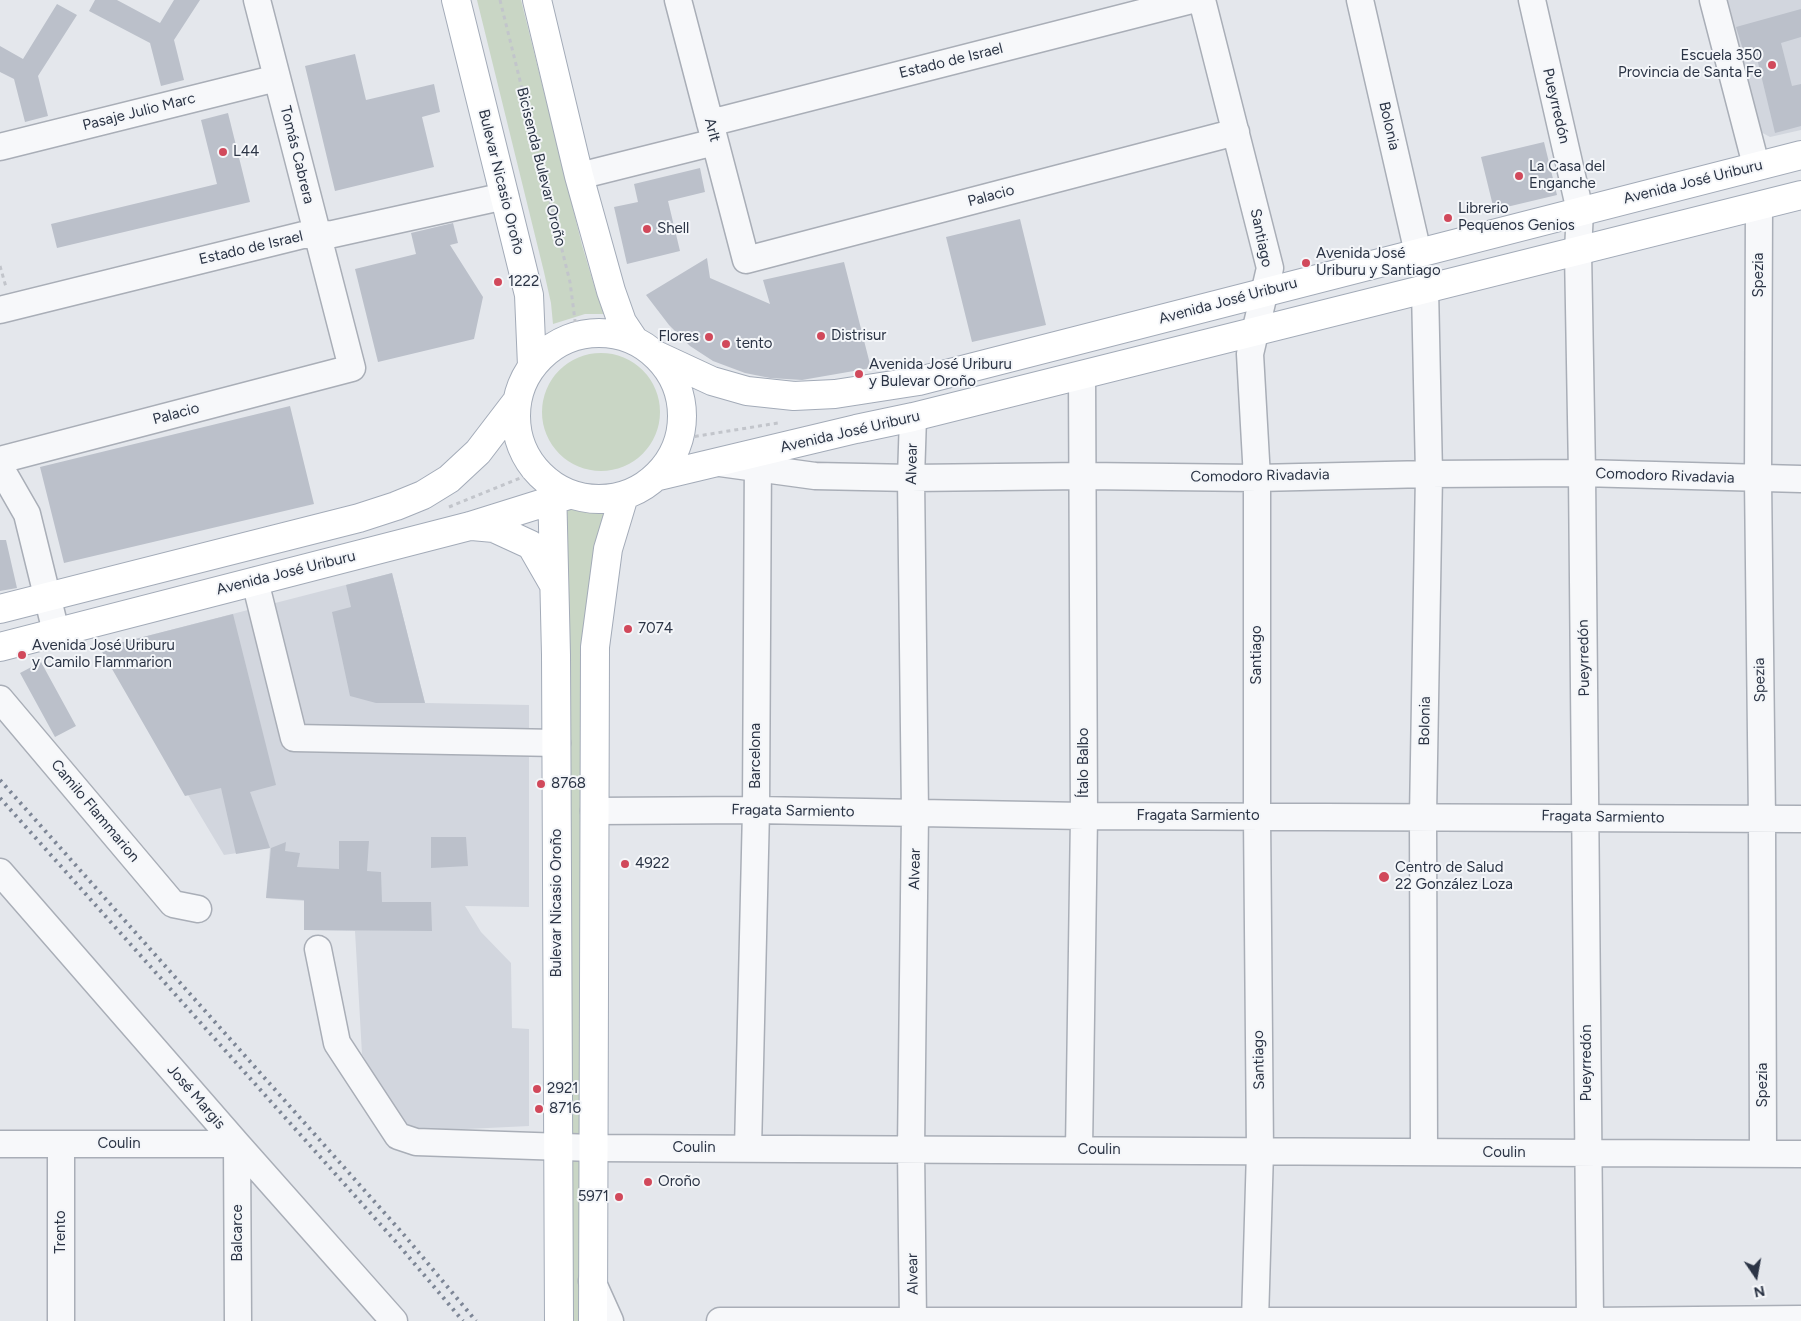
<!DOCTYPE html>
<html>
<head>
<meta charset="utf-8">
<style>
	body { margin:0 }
	#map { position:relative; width:1801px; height:1321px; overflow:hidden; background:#e4e7ec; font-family:Figtree,sans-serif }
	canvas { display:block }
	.north { position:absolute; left:1731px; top:1251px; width:50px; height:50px; -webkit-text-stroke:4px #f4f6f9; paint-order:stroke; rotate:168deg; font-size:14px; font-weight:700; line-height:20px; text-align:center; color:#2b3445 }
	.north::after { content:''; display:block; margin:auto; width:18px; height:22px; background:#2b3445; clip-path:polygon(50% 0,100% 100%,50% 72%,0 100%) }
</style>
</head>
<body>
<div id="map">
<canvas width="1801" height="1321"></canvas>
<div class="north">N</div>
</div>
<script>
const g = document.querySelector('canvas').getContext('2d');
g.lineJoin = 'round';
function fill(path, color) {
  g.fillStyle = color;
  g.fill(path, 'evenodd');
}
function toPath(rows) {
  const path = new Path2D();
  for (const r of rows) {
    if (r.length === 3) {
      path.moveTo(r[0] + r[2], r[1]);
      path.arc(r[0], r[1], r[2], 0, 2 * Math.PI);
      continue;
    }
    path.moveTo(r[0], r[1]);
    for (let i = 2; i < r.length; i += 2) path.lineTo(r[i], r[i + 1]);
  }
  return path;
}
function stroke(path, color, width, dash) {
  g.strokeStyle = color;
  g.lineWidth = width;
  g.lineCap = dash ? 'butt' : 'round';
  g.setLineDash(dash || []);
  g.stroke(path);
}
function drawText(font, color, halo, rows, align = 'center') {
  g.font = font + ' Figtree,sans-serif';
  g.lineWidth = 4;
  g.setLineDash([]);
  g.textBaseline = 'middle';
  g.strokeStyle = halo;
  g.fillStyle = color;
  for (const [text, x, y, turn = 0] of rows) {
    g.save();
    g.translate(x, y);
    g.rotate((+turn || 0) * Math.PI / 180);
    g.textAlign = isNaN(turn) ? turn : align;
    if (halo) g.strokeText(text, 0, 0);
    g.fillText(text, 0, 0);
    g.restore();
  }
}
const built = toPath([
	[1725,0,1801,0,1801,130,1770,137,1759,131],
	[392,573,425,703,529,705,529,907,465,906,481,932,511,963,512,1028,529,1029,529,1126,404,1132,362,1054,355,931,304,930,304,901,266,898,270,848,224,855,100,648]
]);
const green = toPath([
	[477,0,521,0,582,245,596,292,604,314,585,314,553,324,551,303,544,272],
	[601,412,59],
	[571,495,591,499,608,499,624,496,608,549,593,1321,559,1321,553,501]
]);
const building = toPath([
	[95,0,117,0,160,23,174,0,200,0,174,40,184,80,161,86,150,43,89,11],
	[57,4,77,15,38,76,48,116,25,122,14,79,0,72,0,46,23,59],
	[1801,9,1801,37,1781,43,1792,86,1801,84,1801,126,1775,133,1755,50,1744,53,1736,27],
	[355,54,366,100,434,84,440,112,422,117,434,167,335,191,305,66],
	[228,113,250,202,57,248,51,224,217,184,201,120],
	[1544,142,1557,195,1494,210,1481,157],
	[700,168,705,192,668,201,680,251,627,264,614,207,638,202,634,184],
	[1020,219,1046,325,972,342,946,237],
	[453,223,458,243,450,245,483,297,474,339,378,362,355,269,416,254,411,233],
	[707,258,710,278,770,304,763,280,844,262,871,368,802,380,770,378,745,373,713,361,690,346,669,325,646,295],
	[290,406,314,504,64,563,40,467],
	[0,540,6,540,17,588,0,591],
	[392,573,425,703,376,703,350,696,332,612,351,607,346,585],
	[233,614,276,785,250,792,270,848,236,854,221,788,185,796,100,648],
	[41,662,76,726,55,737,20,673],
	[431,837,466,837,468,866,431,868],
	[339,841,369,841,367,871,381,872,382,902,431,902,432,931,304,930,304,900,266,898,271,848,286,842,285,851,300,853,297,867,339,869]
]);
const path = toPath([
	[500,0,570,282,577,336],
	[0,266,6,287],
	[679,439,778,423],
	[449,507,535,472]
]);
const minor = toPath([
	[678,0,746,260,1236,132],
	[1202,0,1270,268,1250,354,1257,478,1257,817,1260,1151,1255,1321],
	[1360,0,1418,253],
	[1532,0,1580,211,1578,251,1582,473,1590,1321],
	[1713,0,1756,165],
	[710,123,1192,0],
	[0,147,277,78],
	[579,176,715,142],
	[1759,206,1758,479,1762,820,1763,1154],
	[0,310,303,235,333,234,505,196],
	[913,417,911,478,915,813,911,1149,913,1321],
	[0,460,352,368,257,0],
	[720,463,815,476,911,478,1084,476,1257,478,1429,474,1582,473,1801,479],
	[0,467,27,514,56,632],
	[255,581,294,738,557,743],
	[0,699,173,904,198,909],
	[594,811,756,810,1084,816,1801,819],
	[0,872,237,1144,394,1321],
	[318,949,337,1043,398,1136,416,1142,593,1148,1801,1154],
	[0,1144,237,1144,238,1321],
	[748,1149,756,810,758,453],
	[1079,1150,1084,816,1082,375],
	[1424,1152,1423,816,1429,474,1425,289],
	[592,1281,610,1321],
	[61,1321,61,1144],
	[720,1321,1590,1321,1801,1319]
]);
const major = toPath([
	[456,0,529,295,532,366],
	[537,0,579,176,611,291,622,322,634,340],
	[599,416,83],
	[656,355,712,381,747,391,794,396,835,394,919,381,1801,155],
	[655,477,856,429,913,417,1801,195],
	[552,485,556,655,559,1321],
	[472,526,494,528,531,545,554,585],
	[0,609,359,518,396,506,423,495,449,479,478,452,517,401],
	[0,647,470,526,569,495],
	[593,1321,595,647,608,549,624,496]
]);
const rail = toPath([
	[0,780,405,1236,476,1321],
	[0,798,397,1243,463,1321]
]);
const markers = [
	[1772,65,5,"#d1495b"],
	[223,152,5,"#d1495b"],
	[1519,176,5,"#d1495b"],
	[1448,218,5,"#d1495b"],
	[647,229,5,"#d1495b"],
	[1306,263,5,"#d1495b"],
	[498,282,5,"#d1495b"],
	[821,336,5,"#d1495b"],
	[709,337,5,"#d1495b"],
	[726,344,5,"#d1495b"],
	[859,374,5,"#d1495b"],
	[628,629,5,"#d1495b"],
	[22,655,5,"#d1495b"],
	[541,784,5,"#d1495b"],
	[625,864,5,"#d1495b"],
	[1384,877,6,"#d1495b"],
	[537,1089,5,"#d1495b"],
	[539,1109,5,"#d1495b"],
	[648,1182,5,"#d1495b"],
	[619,1197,5,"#d1495b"]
];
const poiNames = [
	["Escuela 350",1762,56,"right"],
	["Provincia de Santa Fe",1762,73,"right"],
	["L44",233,152],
	["La Casa del",1529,167],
	["Enganche",1529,184],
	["Librerio",1458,209],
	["Pequenos Genios",1458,226],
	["Shell",657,229],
	["Avenida José",1316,254],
	["Uriburu y Santiago",1316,271],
	["1222",508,282],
	["Distrisur",831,336],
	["Flores",699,337,"right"],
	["tento",736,344],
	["Avenida José Uriburu",869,365],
	["y Bulevar Oroño",869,382],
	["7074",638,629],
	["Avenida José Uriburu",32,646],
	["y Camilo Flammarion",32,663],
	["8768",551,784],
	["4922",635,864],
	["Centro de Salud",1395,868],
	["22 González Loza",1395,885],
	["2921",547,1089],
	["8716",549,1109],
	["Oroño",658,1182],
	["5971",609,1197,"right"]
];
const streetNames = [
	["Estado de Israel",951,61,-14],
	["Pueyrredón",1556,106,77],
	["Pasaje Julio Marc",139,112,-14],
	["Bolonia",1389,126,77],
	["Arlt",712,130,75],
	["Tomás Cabrera",297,155,76],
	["Bicisenda Bulevar Oroño",541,167,76],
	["Bulevar Nicasio Oroño",501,182,76],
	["Avenida José Uriburu",1693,182,-14],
	["Palacio",991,196,-15],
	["Santiago",1261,238,78],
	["Estado de Israel",251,248,-13],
	["Spezia",1759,275,-90],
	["Avenida José Uriburu",1228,301,-15],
	["Palacio",176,414,-15],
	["Avenida José Uriburu",850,432,-13],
	["Alvear",912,464,-89],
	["Comodoro Rivadavia",1260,476,-1],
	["Comodoro Rivadavia",1665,476,2],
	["Avenida José Uriburu",286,573,-14],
	["Santiago",1257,655,-90],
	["Pueyrredón",1584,658,-91],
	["Spezia",1760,680,-91],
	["Bolonia",1425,721,-89],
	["Barcelona",756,756,-90],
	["Ítalo Balbo",1084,763,-90],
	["Camilo Flammarion",95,811,50],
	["Fragata Sarmiento",793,811,1],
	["Fragata Sarmiento",1198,816],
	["Fragata Sarmiento",1603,817,1],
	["Alvear",915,869,-89],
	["Bulevar Nicasio Oroño",557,903,-90],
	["Santiago",1259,1060,-91],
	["Pueyrredón",1587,1063,-90],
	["Spezia",1763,1085,-90],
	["José Margis",196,1097,49],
	["Coulin",119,1144],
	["Coulin",694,1148],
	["Coulin",1099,1150],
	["Coulin",1504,1153],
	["Trento",61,1232,-90],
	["Balcarce",238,1233,-90],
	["Alvear",913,1274,-91]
];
fill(built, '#d2d6de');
fill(green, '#c9d6c5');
fill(building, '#bbc0ca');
stroke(minor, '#a9aeb7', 29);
stroke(major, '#a3abb8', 30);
stroke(path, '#c2c5cb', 3, [4, 4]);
stroke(minor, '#f7f8fa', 26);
stroke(major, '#fff', 28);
stroke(rail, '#7d8696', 4, [2.5, 5]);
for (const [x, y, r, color] of markers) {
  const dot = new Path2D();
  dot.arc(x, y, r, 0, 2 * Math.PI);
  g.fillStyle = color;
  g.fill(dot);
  stroke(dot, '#f4f6f9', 2);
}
drawText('15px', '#2b3445', '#f4f6f9', poiNames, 'left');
drawText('15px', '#2b3445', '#f4f6f9', streetNames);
</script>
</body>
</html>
